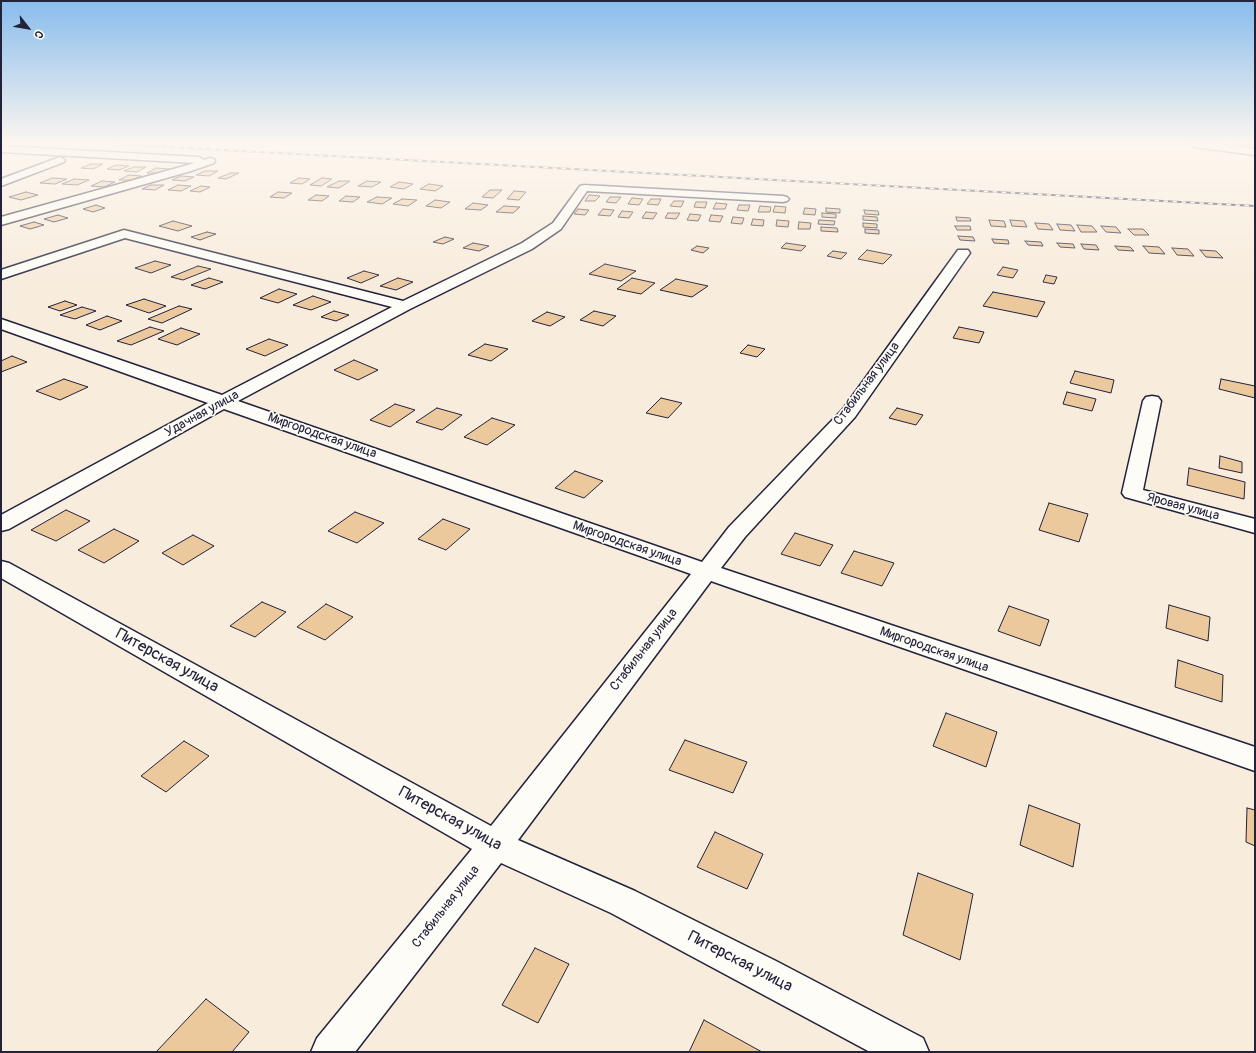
<!DOCTYPE html>
<html>
<head>
<meta charset="utf-8">
<style>
	body { margin:0 }
	#map { position:relative; width:1256px; height:1053px; overflow:hidden; background:#f8ecdc; font-family:Pangolin,sans-serif }
	canvas { display:block }
	.frame { position:absolute; inset:0; border:2px solid #22223b; pointer-events:none }
	.north { position:absolute; left:8px; top:8px; width:40px; height:40px; -webkit-text-stroke:3px #fdfcf7; paint-order:stroke; rotate:121deg; font-size:11px; font-weight:700; line-height:16px; text-align:center; color:#22223b }
	.north::after { content:''; display:block; margin:auto; width:14px; height:18px; background:#22223b; clip-path:polygon(50% 0,100% 100%,50% 72%,0 100%) }
</style>
</head>
<body>
<div id="map">
<canvas width="1256" height="1053"></canvas>
<div class="frame"></div>
<div class="north">С</div>
</div>
<script>
const g = document.querySelector('canvas').getContext('2d');
g.lineJoin = 'round';
function fill(path, color) {
  g.fillStyle = color;
  g.fill(path, 'evenodd');
}
function toPath(rows) {
  const path = new Path2D();
  for (const r of rows) {
    path.moveTo(r[0], r[1]);
    for (let i = 2; i < r.length; i += 2) path.lineTo(r[i], r[i + 1]);
  }
  return path;
}
function stroke(path, color, width, dash) {
  g.strokeStyle = color;
  g.lineWidth = width;
  g.lineCap = dash ? 'butt' : 'round';
  g.setLineDash(dash || []);
  g.stroke(path);
}
function drawText(font, color, halo, rows, align = 'center') {
  g.font = font + ' Pangolin,sans-serif';
  g.lineWidth = 3.5;
  g.setLineDash([]);
  g.textBaseline = 'middle';
  g.strokeStyle = halo;
  g.fillStyle = color;
  for (const [text, x, y, turn = 0] of rows) {
    g.save();
    g.translate(x, y);
    g.rotate((+turn || 0) * Math.PI / 180);
    g.textAlign = isNaN(turn) ? turn : align;
    if (halo) g.strokeText(text, 0, 0);
    g.fillText(text, 0, 0);
    g.restore();
  }
}
const building = toPath([
	[1236,144,1250,145,1249,149,1235,147,1236,144],
	[91,164,103,164,93,169,81,168,91,164],
	[116,165,129,166,119,170,107,169,116,165],
	[134,167,146,167,137,172,124,171,134,167],
	[156,168,169,169,160,173,147,173,156,168],
	[205,171,218,171,209,176,196,175,205,171],
	[231,173,239,173,226,179,218,178,231,173],
	[129,175,141,176,132,180,119,180,129,175],
	[181,176,194,177,185,181,172,180,181,176],
	[52,178,67,179,55,184,40,183,52,178],
	[299,178,310,179,302,184,290,183,299,178],
	[322,178,332,179,321,186,310,185,322,178],
	[74,179,89,180,77,185,62,184,74,179],
	[102,181,115,182,104,187,91,186,102,181],
	[339,181,350,181,339,188,327,187,339,181],
	[367,181,381,182,372,187,358,186,367,181],
	[399,182,413,184,404,189,390,187,399,182],
	[429,184,443,186,435,191,420,189,429,184],
	[151,185,164,185,155,190,142,189,151,185],
	[178,185,191,186,181,191,168,190,178,185],
	[201,186,210,187,200,192,190,191,201,186],
	[490,190,502,190,493,198,482,197,490,190],
	[514,191,526,192,519,200,507,199,514,191],
	[26,192,38,195,21,200,9,197,26,192],
	[278,192,292,193,284,198,270,197,278,192],
	[316,195,329,196,322,201,308,200,316,195],
	[589,195,600,196,595,201,585,201,589,195],
	[346,196,360,197,353,202,339,201,346,196],
	[377,197,392,198,382,204,367,202,377,197],
	[610,197,621,197,616,203,606,202,610,197],
	[632,198,643,199,639,205,628,204,632,198],
	[402,199,417,200,408,206,393,204,402,199],
	[651,199,661,199,658,205,647,204,651,199],
	[435,200,450,202,441,208,426,206,435,200],
	[674,201,684,201,681,207,670,206,674,201],
	[696,202,707,202,705,208,694,207,696,202],
	[473,203,488,205,481,210,465,209,473,203],
	[716,203,727,204,725,209,713,209,716,203],
	[96,205,105,208,93,212,83,209,96,205],
	[739,205,750,205,748,211,737,210,739,205],
	[504,206,520,207,513,213,496,212,504,206],
	[760,206,771,207,770,212,758,212,760,206],
	[775,206,786,207,785,213,773,212,775,206],
	[805,208,816,209,815,215,803,214,805,208],
	[826,208,840,209,840,213,826,212,826,208],
	[578,209,589,210,585,215,574,214,578,209],
	[603,209,614,210,610,216,598,215,603,209],
	[864,210,878,211,879,215,865,214,864,210],
	[622,211,633,212,629,218,618,217,622,211],
	[646,212,657,213,653,219,642,218,646,212],
	[668,213,680,213,676,219,665,218,668,213],
	[822,213,836,214,836,218,822,217,822,213],
	[690,214,701,215,698,221,687,220,690,214],
	[58,215,68,218,54,222,44,219,58,215],
	[711,215,723,216,720,222,709,221,711,215],
	[863,216,877,217,878,221,863,220,863,216],
	[733,217,744,218,742,224,731,223,733,217],
	[956,217,970,218,971,221,957,221,956,217],
	[753,219,764,220,763,226,751,225,753,219],
	[777,220,789,221,788,227,776,226,777,220],
	[819,220,835,221,834,225,818,224,819,220],
	[989,220,1004,221,1006,227,991,226,989,220],
	[1010,220,1024,221,1027,227,1012,226,1010,220],
	[173,221,192,226,178,231,159,226,173,221],
	[34,222,44,225,30,229,20,226,34,222],
	[799,222,811,223,810,229,798,229,799,222],
	[863,223,877,224,877,228,863,227,863,223],
	[1035,223,1049,224,1053,230,1038,229,1035,223],
	[1057,224,1071,225,1075,231,1060,230,1057,224],
	[1077,225,1092,226,1097,232,1081,232,1077,225],
	[955,226,970,226,971,230,957,230,955,226],
	[1101,226,1116,227,1121,233,1106,232,1101,226],
	[821,227,837,228,838,232,821,231,821,227],
	[865,229,879,230,879,234,865,233,865,229],
	[1128,229,1143,229,1149,235,1134,235,1128,229],
	[207,232,216,234,200,240,191,237,207,232],
	[958,236,973,237,975,241,960,240,958,236],
	[445,237,454,239,443,244,433,242,445,237],
	[992,239,1008,240,1009,244,994,243,992,239],
	[1025,241,1041,242,1043,246,1028,245,1025,241],
	[473,243,489,246,479,251,463,248,473,243],
	[786,243,806,246,801,251,781,248,786,243],
	[1057,243,1073,244,1075,248,1060,247,1057,243],
	[1081,244,1096,245,1099,250,1084,249,1081,244],
	[697,246,709,248,703,253,691,250,697,246],
	[1115,246,1130,247,1134,251,1118,250,1115,246],
	[1143,246,1159,247,1165,254,1149,253,1143,246],
	[1172,248,1188,249,1194,256,1177,255,1172,248],
	[867,250,892,255,883,264,858,259,867,250],
	[1200,250,1216,251,1223,258,1206,257,1200,250],
	[833,251,847,253,841,259,827,256,833,251],
	[155,261,171,265,151,273,135,268,155,261],
	[605,264,636,271,621,281,589,274,605,264],
	[198,266,211,269,183,280,171,277,198,266],
	[1003,267,1018,270,1013,278,997,275,1003,267],
	[364,271,379,275,361,283,347,278,364,271],
	[1046,275,1057,277,1054,284,1043,282,1046,275],
	[209,278,223,282,205,289,191,285,209,278],
	[398,278,413,282,396,290,380,286,398,278],
	[632,278,655,283,641,294,617,289,632,278],
	[676,279,708,286,692,297,660,290,676,279],
	[279,289,297,294,278,303,260,298,279,289],
	[993,292,1045,302,1037,317,983,306,993,292],
	[313,296,331,302,311,310,293,305,313,296],
	[144,299,166,306,149,313,126,305,144,299],
	[65,301,77,305,60,311,48,307,65,301],
	[179,306,192,309,162,323,148,319,179,306],
	[82,307,96,311,75,319,60,315,82,307],
	[334,311,349,315,336,321,321,317,334,311],
	[594,311,616,316,603,326,580,320,594,311],
	[547,312,565,317,550,326,532,321,547,312],
	[107,316,122,321,100,330,86,325,107,316],
	[150,327,164,331,131,345,117,341,150,327],
	[959,327,984,332,979,343,953,338,959,327],
	[181,328,200,334,177,345,158,339,181,328],
	[269,339,288,345,265,356,246,349,269,339],
	[485,344,508,349,491,361,468,355,485,344],
	[748,345,765,349,757,357,740,353,748,345],
	[12,356,27,362,1,372,1,361,12,356],
	[354,360,378,370,358,380,334,370,354,360],
	[1075,371,1114,380,1111,393,1070,383,1075,371],
	[64,379,88,387,60,400,36,391,64,379],
	[1221,379,1255,386,1255,398,1219,389,1221,379],
	[1067,392,1096,399,1092,411,1063,404,1067,392],
	[661,398,682,403,668,418,646,413,661,398],
	[395,404,415,410,390,427,370,420,395,404],
	[437,408,462,415,442,430,416,422,437,408],
	[897,408,923,415,916,425,889,418,897,408],
	[492,418,515,425,487,445,464,437,492,418],
	[1220,456,1242,462,1242,473,1219,468,1220,456],
	[1189,468,1245,482,1244,499,1187,485,1189,468],
	[575,471,603,481,584,498,555,488,575,471],
	[1049,503,1088,514,1079,542,1039,530,1049,503],
	[66,510,90,521,56,541,31,530,66,510],
	[355,512,384,523,357,543,328,531,355,512],
	[443,519,470,529,446,550,418,539,443,519],
	[114,529,139,541,104,563,78,550,114,529],
	[795,533,833,545,820,566,781,554,795,533],
	[193,535,214,546,183,565,162,553,193,535],
	[854,551,894,563,882,586,841,573,854,551],
	[262,602,286,612,255,637,230,626,262,602],
	[326,604,353,617,325,640,297,627,326,604],
	[1169,605,1210,617,1208,641,1166,628,1169,605],
	[1009,606,1049,620,1040,646,998,631,1009,606],
	[1178,660,1223,675,1222,702,1175,687,1178,660],
	[946,713,997,732,986,767,933,746,946,713],
	[685,740,747,762,733,793,669,770,685,740],
	[184,741,209,756,166,792,141,776,184,741],
	[1029,805,1080,824,1073,867,1020,845,1029,805],
	[1247,808,1255,810,1255,846,1246,842,1247,808],
	[715,832,763,854,747,889,697,867,715,832],
	[918,873,973,894,960,960,903,935,918,873],
	[535,948,569,964,538,1023,502,1005,535,948],
	[206,999,249,1032,232,1052,156,1052,206,999],
	[704,1020,762,1052,689,1052,704,1020]
]);
const street = toPath([
	[1189,144,1218,144,1255,149,1255,155,1194,147,1189,144],
	[1,146,199,157,204,160,210,158,214,159,215,161,214,163,191,171,1,225,1,217,195,163,1,152,1,146],
	[60,157,65,160,64,162,1,186,1,179,60,157],
	[584,185,783,196,787,197,789,199,787,201,783,202,587,191,561,229,532,249,410,309,238,401,702,562,729,527,843,409,958,250,968,250,970,253,855,417,745,537,721,568,1255,747,1255,771,711,581,518,840,635,891,776,961,923,1038,929,1052,870,1052,611,913,501,863,355,1052,311,1052,317,1038,472,849,1,578,1,561,9,563,491,826,691,574,224,409,9,529,1,531,1,515,208,403,1,329,1,319,222,395,392,307,125,238,1,279,1,270,124,230,403,301,522,243,553,223,580,186,584,185],
	[1152,396,1158,397,1161,401,1143,490,1255,519,1255,533,1125,497,1122,493,1143,401,1146,397,1152,396]
]);
const rail = toPath([
	[112,144,1255,206]
]);
const streetNames = [
	["Стабильная улица",867,384,-53],
	["Удачная улица",202,414,-29],
	["Миргородская улица",322,436,19],
	["Яровая улица",1183,507,15],
	["Миргородская улица",627,544,19],
	["Стабильная улица",644,650,-52],
	["Миргородская улица",934,650,19],
	["Стабильная улица",446,907,-52]
];
const nearStreetnames = [
	["Питерская улица",167,661,29],
	["Питерская улица",450,819,29],
	["Питерская улица",740,962,27]
];
fill(building, '#ecc89d');
stroke(building, '#22223b', 1);
stroke(street, '#22223b', 3);
fill(street, '#fdfcf7');
stroke(rail, '#22223b', 2);
stroke(rail, '#fdfcf7', 1.5, [4.5]);
const sky = g.createLinearGradient(0, 0, 0, 292);
sky.addColorStop(0, '#88bced');
sky.addColorStop(0.49, '#fcf6ef');
sky.addColorStop(1, '#fcf6ef00');
g.fillStyle = sky;
g.fillRect(0, 0, 1256, 292);
drawText('13px', '#22223b', '#fdfcf7', streetNames);
drawText('16px', '#22223b', '#fdfcf7', nearStreetnames);
</script>
</body>
</html>
